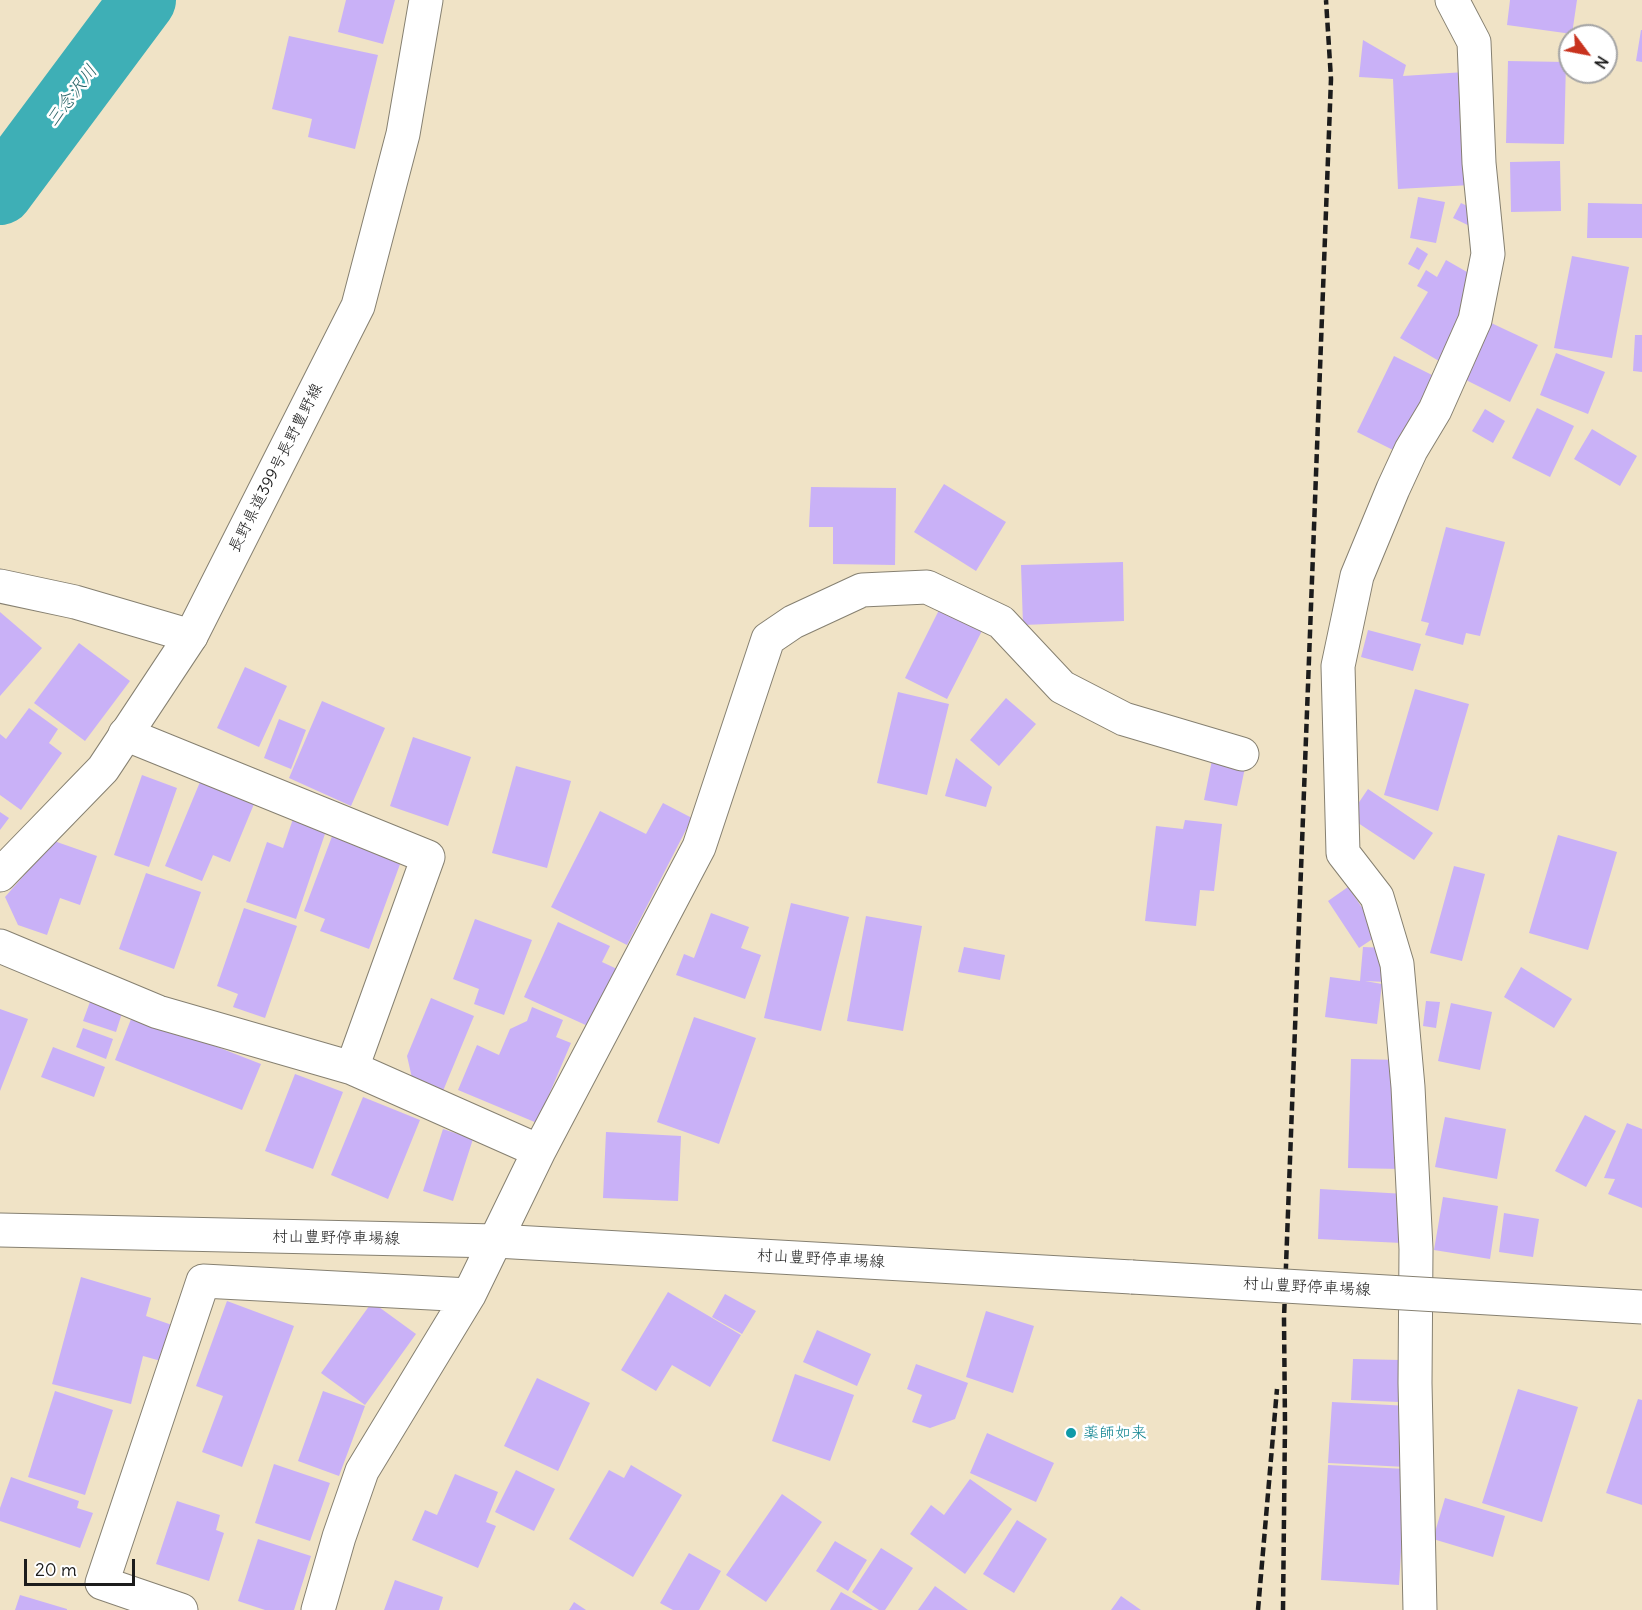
<!DOCTYPE html>
<html>
<head>
<meta charset="utf-8">
<style>
	body { margin:0 }
	#map { position:relative; width:1642px; height:1610px; overflow:hidden; background:#f0e3c6; font-family:Delius,sans-serif }
	canvas { display:block }
	.north { position:absolute; left:1558px; top:24px; width:60px; height:60px; box-sizing:border-box; background:#fff; border:2px solid #a4a4a4; border-radius:50%; rotate:122deg; font-size:16px; font-weight:700; line-height:24px; text-align:center; color:#1c1c1c }
	.north::after { content:''; display:block; margin:auto; width:21px; height:27px; background:#c8321e; clip-path:polygon(50% 0,100% 100%,50% 72%,0 100%) }
	.scale { position:absolute; left:24px; top:1559px; width:111px; height:27px; box-sizing:border-box; border:3px solid #1c1c1c; border-top:0; padding-left:8px; font-size:18px; line-height:21px; white-space:nowrap; color:#1c1c1c; -webkit-text-stroke:4px #fff; paint-order:stroke }
</style>
</head>
<body>
<div id="map">
<canvas width="1642" height="1610"></canvas>
<div class="north">N</div>
<div class="scale">20 m</div>
</div>
<script>
const g = document.querySelector('canvas').getContext('2d');
g.lineJoin = 'round';
function toPath(rows) {
  const path = new Path2D();
  for (const r of rows) {
    path.moveTo(r[0], r[1]);
    for (let i = 2; i < r.length; i += 2) path.lineTo(r[i], r[i + 1]);
  }
  return path;
}
function stroke(path, color, width, dash) {
  g.strokeStyle = color;
  g.lineWidth = width;
  g.lineCap = dash ? 'butt' : 'round';
  g.setLineDash(dash || []);
  g.stroke(path);
}
function fill(path, color) {
  g.fillStyle = color;
  g.fill(path, 'evenodd');
}
function drawText(font, color, halo, rows, align = 'center') {
  g.font = font + ' Delius,"Klee One",sans-serif';
  g.lineWidth = 5;
  g.setLineDash([]);
  g.textBaseline = 'middle';
  g.strokeStyle = halo;
  g.fillStyle = color;
  for (const [text, x, y, turn = 0] of rows) {
    g.save();
    g.translate(x, y);
    g.rotate((+turn || 0) * Math.PI / 180);
    g.textAlign = isNaN(turn) ? turn : align;
    if (halo) g.strokeText(text, 0, 0);
    g.fillText(text, 0, 0);
    g.restore();
  }
}
const river = toPath([
	[0,192,143,0]
]);
const building = toPath([
	[346,0,395,0,383,44,338,32],
	[1510,0,1577,0,1572,34,1507,25],
	[1641,30,1642,30,1642,62,1636,61],
	[289,36,378,55,355,149,308,137,312,119,272,109],
	[1363,40,1406,65,1403,76,1465,72,1471,185,1398,189,1393,79,1359,77],
	[1508,61,1566,62,1564,144,1506,143],
	[1560,161,1561,211,1511,212,1510,162],
	[1418,197,1445,202,1436,243,1410,238],
	[1461,203,1482,213,1474,228,1453,218],
	[1588,203,1642,204,1642,238,1587,238],
	[1417,247,1428,254,1419,270,1408,264],
	[1572,256,1629,267,1612,358,1554,348],
	[1446,260,1474,276,1475,300,1439,361,1400,338,1428,292,1417,286,1426,270,1437,277],
	[1487,321,1538,345,1510,402,1460,377],
	[1635,335,1642,335,1642,372,1633,371],
	[1556,353,1605,372,1588,414,1540,395],
	[1394,356,1436,377,1399,453,1357,432],
	[1537,408,1574,426,1550,477,1512,458],
	[1485,409,1505,421,1493,443,1472,431],
	[1592,429,1637,456,1620,486,1574,459],
	[944,484,1006,522,976,571,914,532],
	[811,487,896,488,895,565,833,564,833,527,809,527],
	[1446,527,1505,542,1480,636,1466,633,1463,645,1425,635,1429,623,1421,621],
	[1123,562,1124,621,1023,625,1021,565],
	[942,604,985,625,947,699,905,678],
	[0,612,42,648,0,696],
	[1368,630,1421,644,1413,671,1361,657],
	[79,643,130,681,85,741,34,703],
	[245,667,287,686,259,747,217,728],
	[1415,689,1469,704,1438,811,1384,795],
	[898,692,949,704,927,795,877,783],
	[1006,698,1036,724,999,766,970,740],
	[322,701,385,728,351,806,289,778],
	[29,708,58,729,49,743,62,753,21,810,0,795,0,734,6,739],
	[279,719,306,730,291,769,264,758],
	[413,737,471,757,448,826,390,806],
	[1214,750,1247,758,1237,806,1204,800],
	[956,758,992,787,986,807,945,796],
	[516,766,571,781,547,868,492,853],
	[142,775,177,788,149,867,114,855],
	[200,782,254,804,230,862,213,855,202,881,165,866],
	[1368,789,1433,833,1414,860,1349,817],
	[663,803,692,818,627,945,551,907,600,811,646,834],
	[0,812,9,818,0,830],
	[294,816,327,828,296,919,246,902,267,842,283,848],
	[1185,820,1222,824,1214,891,1200,890,1196,926,1145,921,1156,826,1183,829],
	[334,831,403,856,369,949,320,931,325,919,304,911],
	[1558,835,1617,852,1588,950,1529,933],
	[54,841,97,856,80,905,60,898,47,935,18,925,5,897],
	[1454,866,1485,874,1462,961,1430,953],
	[146,873,201,892,174,969,119,949],
	[1348,887,1380,934,1359,948,1328,901],
	[791,903,849,917,821,1031,764,1018],
	[244,908,297,926,265,1018,233,1007,238,994,217,986],
	[711,913,749,927,741,948,761,955,745,999,676,975,684,954,694,958],
	[866,916,922,926,903,1031,847,1021],
	[475,919,532,940,504,1015,474,1004,479,989,453,979],
	[558,922,610,946,602,962,617,969,590,1027,524,997],
	[964,947,1005,955,1000,980,958,972],
	[1363,947,1388,948,1386,982,1365,981,1382,984,1377,1024,1325,1017,1330,977,1360,981],
	[1521,967,1572,999,1554,1028,1504,997],
	[431,998,474,1016,443,1091,412,1078,407,1056],
	[91,999,123,1010,116,1032,83,1021],
	[1426,1001,1440,1002,1436,1028,1423,1026],
	[1451,1003,1492,1012,1480,1070,1438,1061],
	[532,1007,563,1020,556,1037,571,1043,537,1123,458,1090,477,1045,499,1055,510,1029,527,1021],
	[0,1009,28,1019,0,1091],
	[133,1014,261,1064,242,1110,115,1060],
	[694,1017,756,1038,719,1144,657,1122],
	[83,1028,113,1039,106,1059,76,1047],
	[53,1047,105,1067,94,1097,41,1077],
	[1351,1059,1405,1060,1402,1169,1348,1168],
	[295,1074,343,1092,313,1169,265,1151],
	[363,1097,420,1120,388,1199,331,1175],
	[1585,1115,1616,1131,1586,1187,1555,1171],
	[1445,1117,1506,1129,1497,1179,1435,1167],
	[1627,1123,1642,1129,1642,1208,1608,1194,1615,1179,1604,1178],
	[443,1129,473,1139,453,1201,423,1191],
	[606,1132,681,1136,678,1201,603,1198],
	[1320,1189,1405,1194,1402,1243,1318,1239],
	[1443,1197,1498,1206,1490,1259,1434,1250],
	[1504,1213,1539,1219,1533,1257,1499,1252],
	[81,1277,151,1298,146,1316,172,1325,161,1361,143,1356,131,1404,52,1384],
	[668,1292,741,1335,710,1387,672,1365,656,1391,621,1370],
	[725,1294,756,1311,742,1334,712,1317],
	[227,1301,294,1326,242,1467,202,1452,223,1396,196,1386],
	[372,1302,416,1334,365,1405,321,1373],
	[986,1311,1034,1326,1013,1393,966,1377],
	[817,1330,871,1354,857,1386,803,1362],
	[1353,1359,1401,1360,1399,1402,1351,1400],
	[916,1364,968,1383,955,1419,930,1428,912,1422,922,1395,907,1389],
	[795,1374,854,1395,830,1461,772,1441],
	[537,1378,590,1403,558,1471,504,1446],
	[1518,1389,1578,1407,1542,1522,1482,1503],
	[55,1391,113,1410,85,1495,28,1477],
	[323,1391,365,1406,339,1476,298,1461],
	[1638,1399,1642,1400,1642,1505,1606,1493],
	[1332,1402,1409,1406,1406,1467,1328,1463],
	[987,1433,1054,1463,1036,1502,970,1473],
	[274,1464,330,1483,310,1541,255,1523],
	[631,1465,682,1495,633,1577,569,1539,609,1470,624,1478],
	[1328,1465,1406,1469,1399,1585,1321,1580],
	[516,1470,555,1489,534,1531,495,1512],
	[455,1474,498,1492,486,1522,496,1526,478,1568,412,1540,425,1510,437,1515],
	[11,1477,79,1501,77,1508,93,1513,80,1548,0,1521,0,1508],
	[970,1479,1012,1509,965,1574,910,1534,931,1505,944,1515],
	[782,1494,822,1522,766,1602,726,1575],
	[1445,1498,1505,1516,1493,1557,1433,1539],
	[177,1501,220,1515,216,1530,224,1533,209,1581,156,1564],
	[1017,1520,1047,1539,1014,1593,983,1574],
	[258,1539,311,1556,294,1610,265,1610,238,1601],
	[835,1541,867,1560,848,1591,816,1571],
	[881,1548,913,1568,885,1610,879,1610,852,1592],
	[689,1553,721,1571,699,1610,673,1610,660,1603],
	[395,1580,443,1597,439,1610,384,1610],
	[935,1586,968,1610,918,1610],
	[841,1592,873,1610,830,1610],
	[20,1595,67,1609,67,1610,15,1610],
	[1121,1596,1141,1610,1111,1610],
	[574,1602,586,1610,569,1610]
]);
const minor = toPath([
	[0,586,75,602,191,636],
	[125,734,428,857,352,1068],
	[0,946,158,1012,352,1068,539,1151],
	[181,1610,102,1583,203,1281,469,1295],
	[318,1610,339,1537,362,1471,469,1295,539,1151,699,847,768,639,793,622,862,590,927,587,1001,622,1062,687,1124,719,1242,754],
	[1420,1610,1415,1383,1416,1249,1408,1087,1397,964,1377,897,1343,853,1338,666,1357,576,1393,489,1411,450,1435,410,1475,320,1488,254,1479,163,1474,42,1452,0]
]);
const tertiary = toPath([
	[0,875,103,769,191,636,358,306,403,134,426,0]
]);
const secondary = toPath([
	[0,1230,496,1241,1132,1277]
]);
const rail = toPath([
	[1258,1610,1277,1389],
	[1283,1610,1285,1424,1284,1318,1331,79,1326,0]
]);
const secondaryBridge = toPath([
	[1132,1277,1642,1307]
]);
const markers = [
	[1071,1433,6,"#0f9aa8"]
];
const streetNames = [
	["長野県道399号長野豊野線",276,468,-63],
	["村山豊野停車場線",336,1238,1],
	["村山豊野停車場線",821,1259,3],
	["村山豊野停車場線",1307,1287,3]
];
const cultureNames = [
	["薬師如来",1083,1433]
];
const waterNames = [
	["三念沢川",72,96,-53]
];
stroke(river, '#3eafb6', 66);
fill(building, '#c9b1f7');
stroke(minor, '#868071', 35);
stroke(tertiary, '#868071', 35);
stroke(secondary, '#868071', 35);
stroke(minor, '#fff', 33);
stroke(tertiary, '#fff', 33);
stroke(secondary, '#fff', 33);
stroke(rail, '#1c1c1c', 4.5, [9, 4.5]);
stroke(secondaryBridge, '#868071', 35, []);
stroke(secondaryBridge, '#fff', 33);
for (const [x, y, r, color] of markers) {
  const dot = new Path2D();
  dot.arc(x, y, r, 0, 2 * Math.PI);
  g.fillStyle = color;
  g.fill(dot);
  stroke(dot, '#fff', 2);
}
drawText('16px', '#1c1c1c', '#fff', streetNames);
drawText('16px', '#0d838f', '#fff', cultureNames, 'left');
drawText('italic 18px', '#2d6669', '#fff', waterNames);
</script>
</body>
</html>
